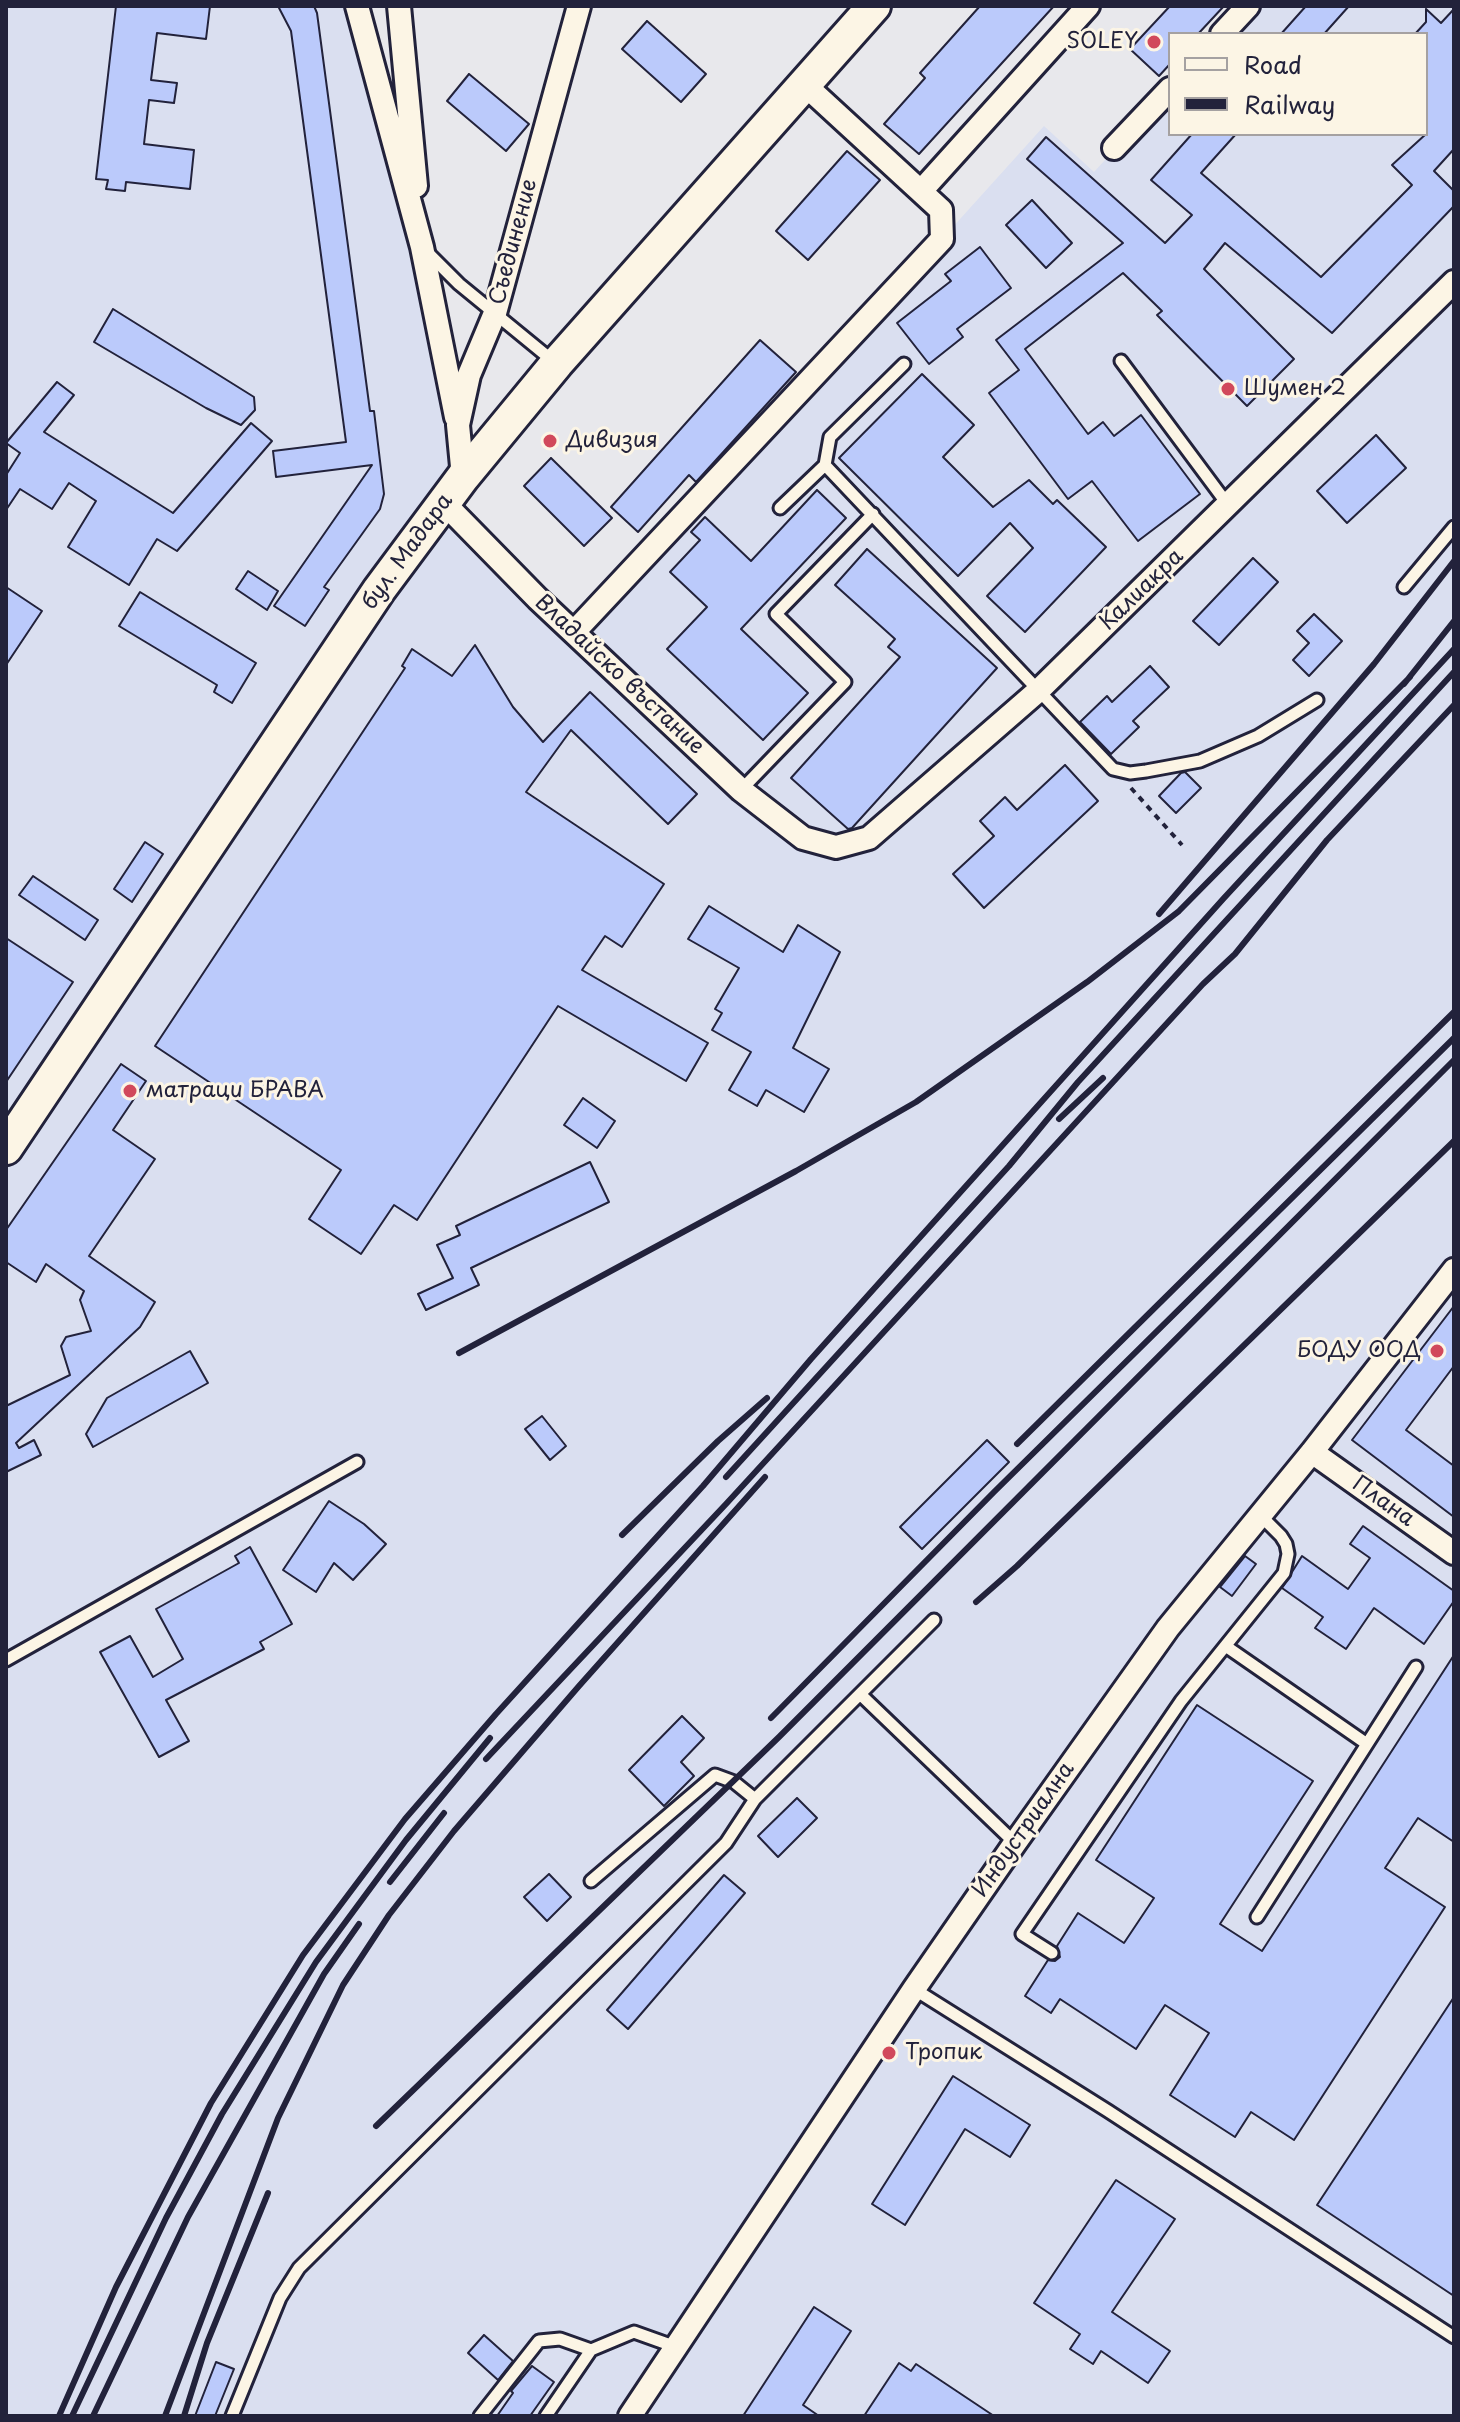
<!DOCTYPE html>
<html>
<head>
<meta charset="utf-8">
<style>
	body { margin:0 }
	#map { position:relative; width:1460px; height:2422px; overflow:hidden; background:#e8e8ec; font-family:"Playpen Sans",sans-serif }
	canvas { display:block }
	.frame { position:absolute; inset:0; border:8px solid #22223b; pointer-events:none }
	.legend { position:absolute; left:1168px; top:32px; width:260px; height:104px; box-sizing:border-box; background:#fcf5e5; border:2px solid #a5a1a1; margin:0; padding:10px 14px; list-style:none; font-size:24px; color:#22223b }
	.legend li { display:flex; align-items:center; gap:16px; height:40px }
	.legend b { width:40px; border:2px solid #a5a1a1 }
</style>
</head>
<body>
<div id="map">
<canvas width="1460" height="2422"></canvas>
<div class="frame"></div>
<ul class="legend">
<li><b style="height:10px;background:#fcf5e5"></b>Road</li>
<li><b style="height:10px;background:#22223b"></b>Railway</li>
</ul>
</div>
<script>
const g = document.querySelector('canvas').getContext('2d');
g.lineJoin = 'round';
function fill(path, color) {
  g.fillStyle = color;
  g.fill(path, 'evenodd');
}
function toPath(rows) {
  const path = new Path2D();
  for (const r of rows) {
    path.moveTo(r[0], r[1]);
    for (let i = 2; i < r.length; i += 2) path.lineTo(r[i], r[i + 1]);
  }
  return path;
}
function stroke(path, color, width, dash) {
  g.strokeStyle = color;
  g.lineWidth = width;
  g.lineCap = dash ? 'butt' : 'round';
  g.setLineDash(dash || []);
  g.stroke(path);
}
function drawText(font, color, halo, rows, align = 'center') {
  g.font = font + ' "Playpen Sans",sans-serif';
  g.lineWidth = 6;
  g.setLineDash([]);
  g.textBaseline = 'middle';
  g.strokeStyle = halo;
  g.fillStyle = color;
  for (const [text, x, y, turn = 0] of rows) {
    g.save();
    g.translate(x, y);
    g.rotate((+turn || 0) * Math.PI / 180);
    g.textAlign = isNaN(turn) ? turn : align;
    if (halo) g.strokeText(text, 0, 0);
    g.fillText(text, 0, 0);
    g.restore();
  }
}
const built = toPath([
	[6,6,357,6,463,477,444,503,574,632,942,239,1044,126,1094,172,1170,89,1170,134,1426,134,1426,34,1222,34,1248,6,1454,6,1454,2416,6,2416]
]);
const building = toPath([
	[116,6,210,6,206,39,157,33,151,80,177,83,174,103,149,100,144,144,194,150,190,189,126,182,125,191,106,189,108,180,96,179,116,6],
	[278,6,314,6,317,13,370,411,374,411,384,494,380,509,324,587,329,590,305,626,274,606,372,465,276,477,273,451,346,442,291,31,278,6],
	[980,6,1054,6,919,154,884,124,925,78,920,73,980,6],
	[1170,6,1224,6,1198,34,1170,34,1170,64,1159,76,1130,49,1170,6],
	[1306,6,1349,6,1324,34,1281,34,1306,6],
	[1426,9,1441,23,1454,9,1454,149,1434,171,1454,191,1454,206,1332,333,1225,243,1204,269,1294,359,1247,406,1157,315,1162,311,1123,273,1025,349,1088,434,1103,422,1114,436,1141,415,1200,494,1138,541,1092,481,1068,499,989,393,1019,370,996,340,1123,243,1027,159,1046,137,1165,243,1192,215,1151,180,1192,134,1236,134,1201,173,1321,277,1412,185,1392,165,1426,134,1426,34,1415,34,1426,22,1426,9],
	[647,21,706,74,681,102,622,49,647,21],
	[469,74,529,124,506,151,447,101,469,74],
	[847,151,880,180,808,260,776,231,847,151],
	[1032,200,1072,243,1046,268,1006,225,1032,200],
	[980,247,1011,288,957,329,963,337,929,364,897,323,951,281,945,274,980,247],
	[113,309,254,397,255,410,241,425,206,408,94,342,113,309],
	[760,340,796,372,696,482,689,475,638,532,611,507,760,340],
	[922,374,974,425,943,457,993,507,1029,480,1053,504,1057,500,1106,547,1025,632,987,596,1033,548,1010,523,958,576,839,458,922,374],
	[57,382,74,395,44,432,173,513,251,423,272,441,177,551,157,539,129,585,68,547,96,501,69,483,52,509,20,489,6,510,6,475,20,453,6,443,57,382],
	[1376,435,1406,468,1347,523,1317,491,1376,435],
	[551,458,612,518,584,546,524,486,551,458],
	[817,490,846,518,741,629,808,693,763,740,667,649,707,607,670,572,700,540,691,532,705,517,751,561,817,490],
	[867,549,997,668,852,828,848,829,791,778,900,657,888,647,895,639,835,585,867,549],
	[1253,558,1278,582,1219,645,1193,621,1253,558],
	[248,571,278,591,267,610,236,589,248,571],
	[6,587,42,611,6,665,6,587],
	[140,592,256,663,232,703,214,692,217,685,119,626,140,592],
	[1314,614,1342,641,1309,676,1293,660,1309,643,1297,631,1314,614],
	[475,645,513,707,543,742,590,692,697,794,668,824,571,730,526,792,664,884,622,947,605,936,582,970,708,1043,686,1081,558,1006,417,1220,394,1205,361,1254,309,1219,341,1170,155,1046,405,668,402,666,412,649,452,676,475,645],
	[1150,666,1169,687,1133,721,1139,727,1111,754,1080,722,1107,696,1112,702,1150,666],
	[1065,765,1098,801,984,908,953,874,994,836,980,821,1005,797,1017,810,1065,765],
	[1185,772,1201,788,1176,813,1159,796,1181,773,1185,772],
	[145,842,163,854,132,902,114,889,145,842],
	[33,876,98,920,85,940,19,895,33,876],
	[709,906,783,952,798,925,840,952,793,1048,829,1069,804,1112,766,1090,757,1106,729,1090,751,1052,712,1030,722,1013,715,1009,739,968,688,939,709,906],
	[6,938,73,982,6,1082,6,938],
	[121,1064,146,1081,113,1130,155,1159,89,1256,155,1302,140,1327,16,1443,19,1448,34,1440,41,1455,6,1472,6,1406,70,1375,61,1346,66,1337,91,1331,80,1300,84,1291,46,1264,36,1282,6,1262,6,1230,121,1064],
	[583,1098,615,1121,597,1148,564,1125,583,1098],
	[590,1162,609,1202,471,1268,479,1285,426,1310,418,1294,453,1278,437,1245,460,1235,456,1226,590,1162],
	[1454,1306,1454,1366,1406,1430,1454,1466,1454,1517,1352,1440,1454,1306],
	[190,1351,208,1383,93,1447,86,1434,107,1398,190,1351],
	[542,1416,566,1446,550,1460,525,1429,542,1416],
	[987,1440,1009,1462,922,1549,900,1527,987,1440],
	[329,1501,364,1524,386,1544,353,1580,334,1563,316,1592,283,1570,329,1501],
	[1363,1526,1454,1591,1454,1601,1424,1644,1374,1608,1346,1649,1315,1628,1323,1617,1282,1588,1302,1556,1348,1589,1370,1558,1350,1544,1363,1526],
	[250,1547,292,1624,260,1642,264,1649,166,1700,189,1741,159,1757,100,1652,130,1636,153,1677,183,1659,156,1609,239,1563,235,1556,250,1547],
	[1245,1556,1256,1564,1232,1596,1220,1587,1245,1556],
	[1454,1655,1454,1842,1418,1818,1385,1868,1445,1907,1294,2140,1251,2112,1235,2137,1170,2095,1209,2033,1165,2005,1136,2049,1060,1999,1051,2013,1025,1996,1048,1960,1055,1961,1060,1957,1057,1946,1078,1913,1124,1943,1154,1898,1096,1860,1197,1705,1313,1781,1220,1924,1262,1951,1454,1655],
	[682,1716,704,1738,681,1762,694,1776,664,1806,629,1770,682,1716],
	[797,1798,817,1818,778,1857,758,1836,797,1798],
	[549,1874,571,1897,547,1921,524,1897,549,1874],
	[724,1875,745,1893,628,2029,607,2010,724,1875],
	[1454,1997,1454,2296,1317,2205,1454,1997],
	[953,2076,1030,2125,1010,2157,965,2129,905,2225,872,2204,953,2076],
	[1116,2180,1175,2219,1112,2312,1170,2351,1148,2383,1101,2351,1093,2364,1070,2349,1080,2334,1034,2303,1116,2180],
	[814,2307,851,2331,803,2405,819,2416,743,2416,814,2307],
	[484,2335,513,2361,498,2380,468,2353,484,2335],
	[216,2362,234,2369,215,2416,195,2416,216,2362],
	[899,2363,911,2371,916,2364,994,2416,864,2416,899,2363],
	[532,2366,554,2382,530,2416,497,2416,513,2393,511,2391,532,2366]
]);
const path = toPath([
	[1131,788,1182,845]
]);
const service = toPath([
	[427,252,459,284,553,361],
	[1121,361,1228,505],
	[825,465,1113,769,1130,773,1146,771,1200,761,1258,736,1317,700],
	[780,508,825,465,830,437,904,364],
	[1404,587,1454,527],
	[741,790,845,682,776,614,873,514],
	[1227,1647,1367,1744],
	[6,1660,357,1462],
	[860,1694,1015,1843],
	[591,1881,715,1775,734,1782,755,1799],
	[1257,1917,1416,1667],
	[1052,1953,1022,1934,1181,1701,1284,1573,1288,1554,1286,1544,1281,1536,1260,1515],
	[914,1989,1108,2111,1454,2337],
	[232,2416,280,2298,299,2268,726,1843,755,1799,934,1620],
	[480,2416,539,2341,560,2339,591,2350],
	[546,2416,591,2350,634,2332,676,2347]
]);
const minor = toPath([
	[357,6,422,247,456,417],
	[399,6,416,186],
	[1222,34,1248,6],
	[1114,148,1170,89],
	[922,190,1088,6],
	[463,477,458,425,469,375,495,313,579,6],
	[444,503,538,599,741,790,803,838,836,847,869,838,1038,691,1454,282],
	[574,632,942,239,941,210,804,84],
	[1312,1452,1454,1553],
	[630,2416,914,1989,1015,1843,1168,1628,1312,1452,1454,1270]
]);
const secondary = toPath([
	[6,1148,379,590,463,477,557,363,874,6]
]);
const rail = toPath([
	[1404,684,1454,621],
	[1159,914,1374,664,1454,561],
	[1059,1119,1103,1078],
	[459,1353,796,1171,916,1102,1087,982,1179,911,1410,677],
	[1017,1444,1454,1012],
	[726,1477,1009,1166,1078,1082,1454,672],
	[622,1535,718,1441,767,1398],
	[976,1602,1017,1566,1454,1141],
	[771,1718,994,1492,1454,1038],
	[486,1759,726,1504,1203,984,1235,954,1327,840,1454,705],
	[390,1882,444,1813],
	[376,2126,779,1737,1454,1060],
	[59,2416,116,2287,211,2103,303,1955,405,1819,496,1714,703,1486,811,1359,1224,898,1454,649],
	[72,2416,166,2218,222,2114,316,1962,406,1840,490,1738],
	[93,2416,188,2217,324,1974,359,1924],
	[165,2416,278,2118,343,1985,389,1915,454,1831,579,1686,765,1477],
	[184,2416,207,2343,268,2193]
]);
const markers = [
	[1154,42,8,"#d1495b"],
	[1228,389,8,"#d1495b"],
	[550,441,8,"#d1495b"],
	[130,1091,8,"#d1495b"],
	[1437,1351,8,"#d1495b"],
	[889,2053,8,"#d1495b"]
];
const poiNames = [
	["SOLEY",1138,42,"right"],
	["Шумен 2",1244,389],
	["Дивизия",566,441],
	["матраци БРАВА",146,1091],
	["БОДУ ООД",1421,1351,"right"],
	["Тропик",905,2053]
];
const streetNames = [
	["Съединение",514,242,-75],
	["бул. Мадара",408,552,-54],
	["Калиакра",1142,590,-44],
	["Владайско въстание",619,675,43],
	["Плана",1383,1502,35],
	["Индустриална",1024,1830,-55]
];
fill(built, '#dadff0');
fill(building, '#bbcafb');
stroke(building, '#22223b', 2);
stroke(service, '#22223b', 17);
stroke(minor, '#22223b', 28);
stroke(secondary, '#22223b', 38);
stroke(path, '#22223b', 4, [6, 6]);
stroke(service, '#fcf5e5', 11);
stroke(minor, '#fcf5e5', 22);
stroke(secondary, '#fcf5e5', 32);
stroke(rail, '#22223b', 6);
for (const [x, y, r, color] of markers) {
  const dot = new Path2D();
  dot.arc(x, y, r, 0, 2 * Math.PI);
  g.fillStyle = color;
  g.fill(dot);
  stroke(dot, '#fcf5e5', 3);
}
drawText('22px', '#22223b', '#fcf5e5', poiNames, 'left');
drawText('22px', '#22223b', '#fcf5e5', streetNames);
</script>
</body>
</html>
